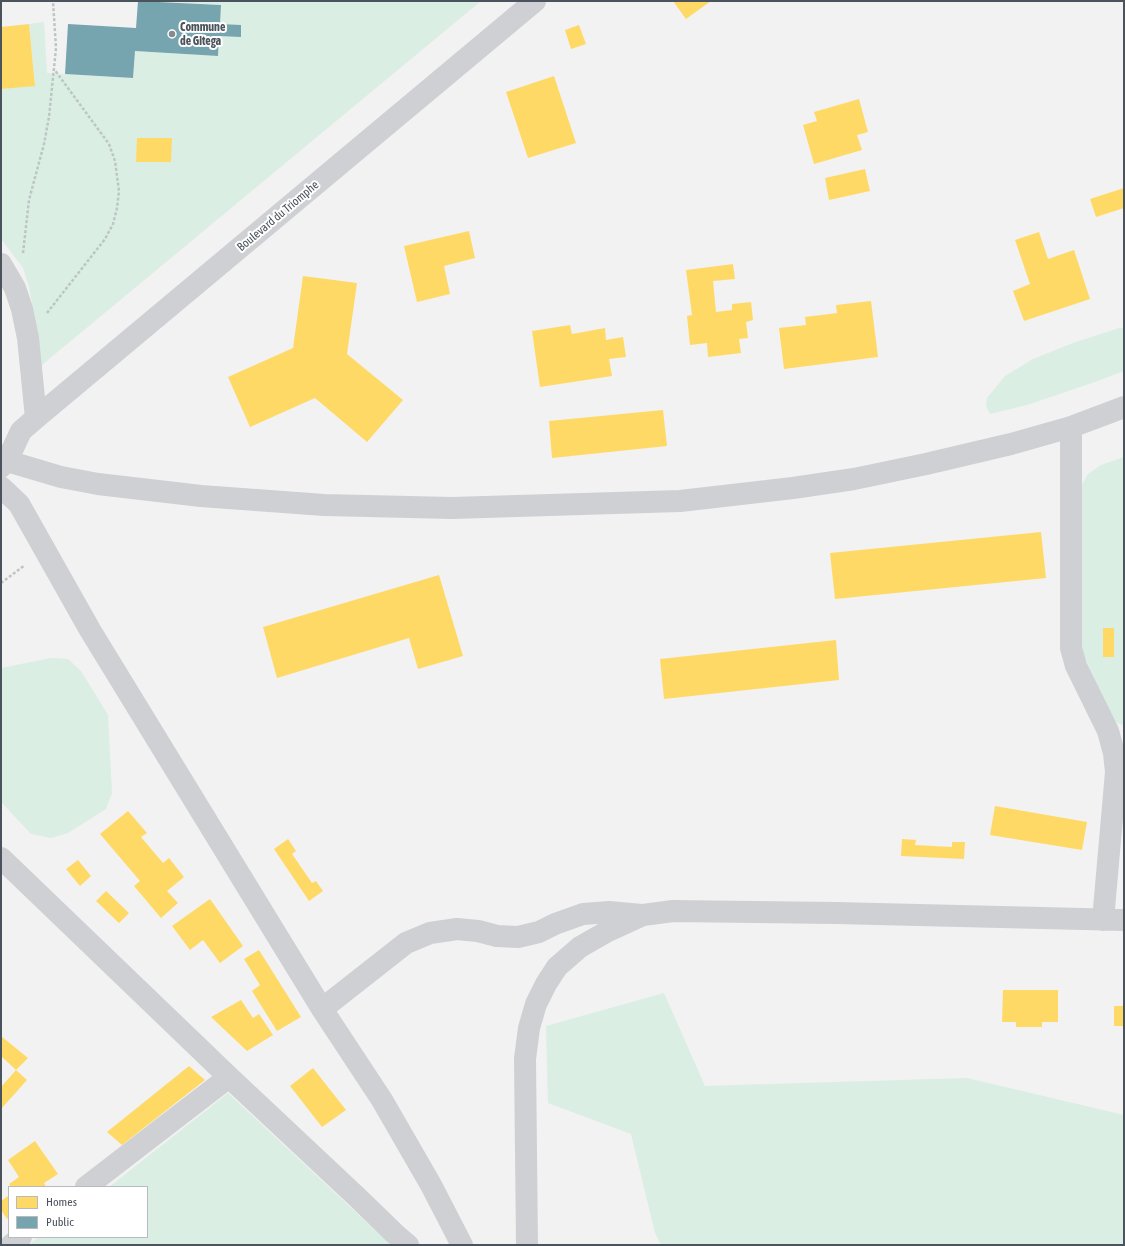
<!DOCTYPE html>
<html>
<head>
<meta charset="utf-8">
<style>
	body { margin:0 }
	#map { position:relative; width:1125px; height:1246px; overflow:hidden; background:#f2f2f2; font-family:"Asap Condensed",sans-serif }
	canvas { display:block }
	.frame { position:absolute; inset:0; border:2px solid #4b535c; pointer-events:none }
	.legend { position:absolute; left:8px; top:1186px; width:140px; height:52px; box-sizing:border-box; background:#fff; border:1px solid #b7babe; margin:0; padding:5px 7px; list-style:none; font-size:12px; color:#4b535c }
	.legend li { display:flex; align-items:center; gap:8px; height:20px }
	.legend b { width:20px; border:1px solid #b7babe }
</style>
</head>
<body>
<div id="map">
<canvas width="1125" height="1246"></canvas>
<div class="frame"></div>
<ul class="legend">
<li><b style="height:11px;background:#ffd966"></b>Homes</li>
<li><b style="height:11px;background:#76a5af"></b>Public</li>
</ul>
</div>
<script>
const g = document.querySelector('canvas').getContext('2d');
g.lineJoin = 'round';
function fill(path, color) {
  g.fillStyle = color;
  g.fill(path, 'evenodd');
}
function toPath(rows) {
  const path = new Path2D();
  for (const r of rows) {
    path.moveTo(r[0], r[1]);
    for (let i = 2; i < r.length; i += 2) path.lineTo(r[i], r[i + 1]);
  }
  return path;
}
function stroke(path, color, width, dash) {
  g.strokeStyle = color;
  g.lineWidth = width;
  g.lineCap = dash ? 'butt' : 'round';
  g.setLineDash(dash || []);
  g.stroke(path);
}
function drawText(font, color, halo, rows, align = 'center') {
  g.font = font + ' "Asap Condensed",sans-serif';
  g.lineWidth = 4;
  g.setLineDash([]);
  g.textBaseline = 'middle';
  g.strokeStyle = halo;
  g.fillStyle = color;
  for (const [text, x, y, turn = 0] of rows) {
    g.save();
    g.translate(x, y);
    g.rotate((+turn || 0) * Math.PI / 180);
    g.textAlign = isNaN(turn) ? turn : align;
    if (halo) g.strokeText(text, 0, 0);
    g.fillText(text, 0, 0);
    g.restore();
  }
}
const green = toPath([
	[155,1,481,1,37,369,36,326,29,287,23,268,1,239,1,89,35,85,29,24,44,22,47,73,133,78,135,51,218,56,221,5],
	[1119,328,1124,328,1124,371,1095,382,1027,405,990,414,986,406,987,398,1005,376,1033,359,1073,343],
	[1124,457,1124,726,1114,721,1083,654,1080,632,1081,486,1088,474,1101,465],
	[51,658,68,659,81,671,108,715,112,793,106,809,68,833,51,838,31,834,1,802,1,668],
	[664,993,705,1086,967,1078,1124,1115,1124,1245,661,1245,655,1233,631,1134,548,1103,546,1026],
	[228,1093,391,1245,29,1245,38,1237,147,1237,147,1187,109,1187]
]);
const homes = toPath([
	[673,1,711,1,686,19],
	[29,24,35,86,1,89,1,27],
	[579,25,586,44,571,49,565,30],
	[554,76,576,143,528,158,506,92],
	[859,99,868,132,857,135,862,150,814,164,803,125,817,121,814,112],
	[137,138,172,138,171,162,136,162],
	[865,169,870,191,829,200,825,178],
	[1124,188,1124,208,1096,217,1090,199],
	[469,231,475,258,444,266,450,294,417,302,404,246],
	[1039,232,1048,259,1074,250,1090,299,1024,321,1013,291,1030,284,1015,240],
	[733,264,735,279,713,281,716,312,732,310,732,304,751,302,753,320,746,322,748,338,739,339,741,353,708,357,707,343,690,345,687,316,692,315,686,270],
	[303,276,357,283,347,354,403,400,367,442,315,398,250,427,228,377,293,348],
	[871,301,878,357,784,369,779,328,806,325,805,317,837,313,836,305],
	[570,325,572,334,605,328,606,340,623,337,626,357,609,359,612,376,540,387,532,331],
	[663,410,667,446,552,458,549,421],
	[1041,532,1046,578,835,599,830,553],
	[439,575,463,656,418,669,409,638,277,678,263,627],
	[1103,628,1114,628,1114,657,1103,657],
	[836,640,839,680,664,699,660,659],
	[995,806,1087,822,1082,850,990,835],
	[128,811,147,833,141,837,163,863,169,858,184,877,167,891,178,903,161,918,134,886,140,881,100,834],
	[288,839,296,851,292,854,312,883,316,881,323,891,309,901,274,849],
	[902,839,916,840,915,845,952,847,952,842,965,842,964,859,901,856],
	[78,860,91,876,80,886,66,869],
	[106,891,129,913,119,923,96,901],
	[210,899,243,946,220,963,203,940,190,950,172,926],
	[259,950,301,1017,277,1031,252,991,260,985,244,959],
	[1003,990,1058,990,1058,1022,1042,1022,1042,1027,1016,1027,1016,1022,1002,1022],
	[241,1000,253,1018,259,1014,273,1035,247,1051,211,1017],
	[1114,1006,1124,1006,1124,1026,1114,1026],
	[1,1036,28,1058,16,1070,1,1056],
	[189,1066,205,1080,122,1145,107,1132],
	[313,1068,346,1110,322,1127,290,1086],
	[16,1070,27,1080,1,1109,1,1087],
	[35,1141,58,1174,44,1183,46,1187,11,1187,9,1184,19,1177,8,1160],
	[8,1196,9,1217,7,1219,1,1210,1,1201]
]);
const public = toPath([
	[138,1,221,5,220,24,241,25,241,37,219,36,218,56,135,51,133,78,65,74,68,24,136,28]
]);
const path = toPath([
	[23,253,29,200,44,144,49,117,56,48,53,1],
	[47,313,105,239,113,224,117,208,119,191,115,161,109,144,54,69],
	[1,583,25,565]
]);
const minor = toPath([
	[1,264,15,288,22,309,28,338,36,418],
	[1071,427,1071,648,1076,666,1108,731,1114,753,1116,772,1103,920],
	[7,461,61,477,98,484,201,496,324,505,452,508,680,501,793,488,854,479,926,464,1011,444,1071,427,1124,407],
	[1,467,7,461,21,431,36,418,535,1],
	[1,487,19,504,90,630,322,1009,382,1100,431,1185,462,1245],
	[1,858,229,1077,358,1198,394,1233,408,1245],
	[322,1009,406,943,430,933,457,929,478,931,497,936,518,937,539,932,555,924,583,914,609,912,642,915],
	[86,1187,229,1077],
	[11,1245,21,1237],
	[527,1245,525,1059,529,1028,536,1004,546,984,557,967,580,947,608,931,643,915,673,911,836,913,1124,920]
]);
const markers = [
	[172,34,4,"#858b90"]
];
const poiNames = [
	["Commune",180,27],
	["de Gitega",180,41]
];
const streetNames = [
	["Boulevard du Triomphe",278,216,-40]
];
fill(green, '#daeee4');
fill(homes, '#ffd966');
fill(public, '#76a5af');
stroke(path, '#bdc6c4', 2.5, [3, 2]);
stroke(minor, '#ced0d3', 22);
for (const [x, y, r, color] of markers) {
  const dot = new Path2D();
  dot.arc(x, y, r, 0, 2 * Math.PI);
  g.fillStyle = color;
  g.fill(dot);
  stroke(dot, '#fff', 1.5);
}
drawText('bold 12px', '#4b535c', '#fff', poiNames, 'left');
drawText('12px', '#4b535c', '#fff', streetNames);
</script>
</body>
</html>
